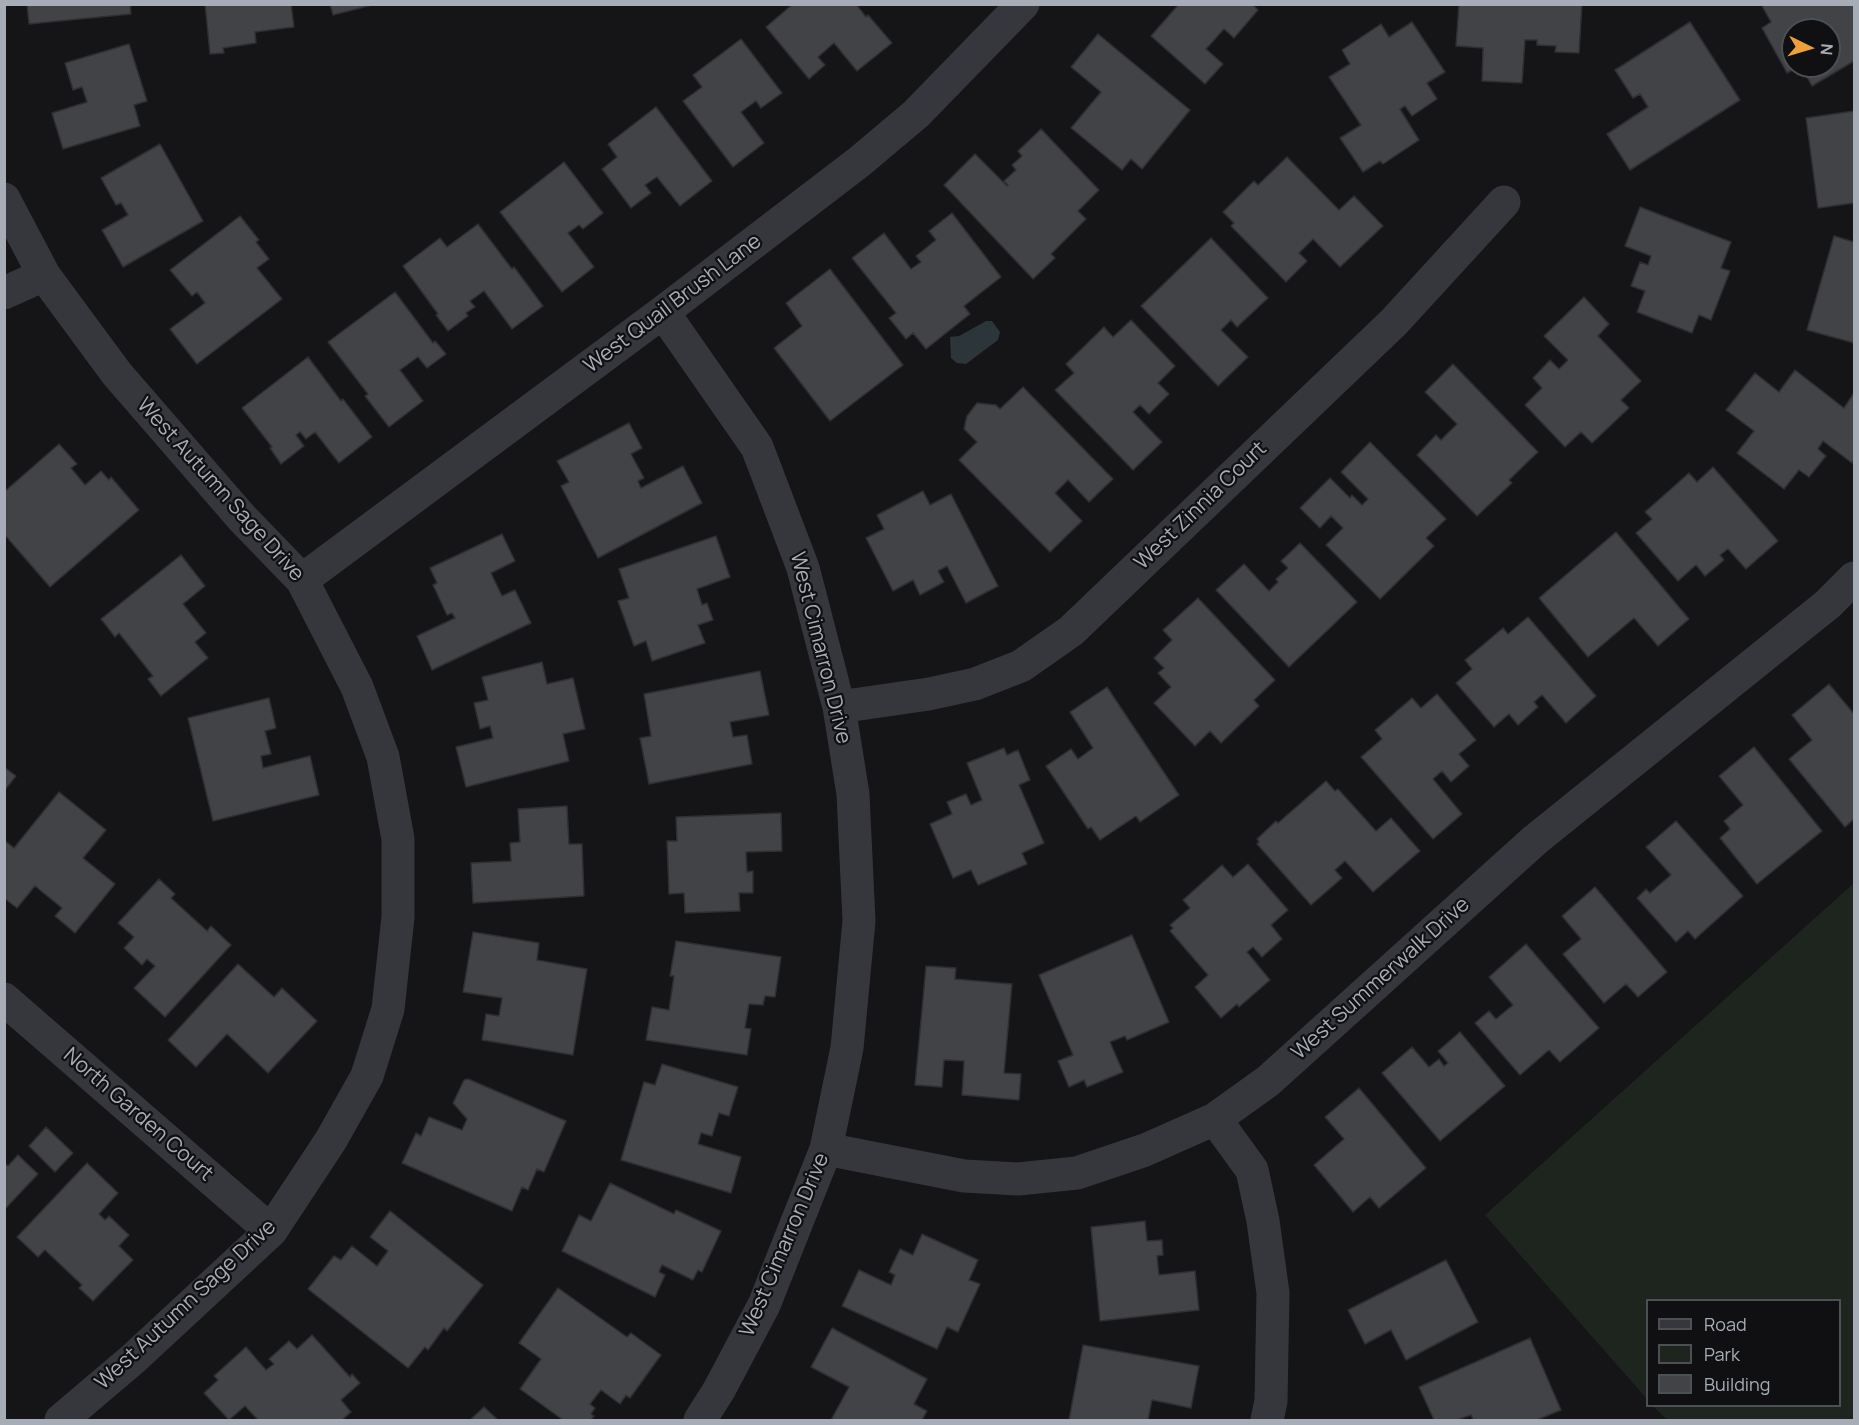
<!DOCTYPE html>
<html>
<head>
<meta charset="utf-8">
<style>
	body { margin:0 }
	#map { position:relative; width:1859px; height:1425px; overflow:hidden; background:#151517; font-family:Manrope,sans-serif }
	canvas { display:block }
	.frame { position:absolute; inset:0; border:6px solid #a7adb7; pointer-events:none }
	.legend { position:absolute; left:1646px; top:1299px; width:195px; height:108px; box-sizing:border-box; background:#101012; border:2px solid #4c4f54; margin:0; padding:8px 10px; list-style:none; font-size:18px; color:#a7adb7 }
	.legend li { display:flex; align-items:center; gap:12px; height:30px }
	.legend b { width:30px; border:2px solid #4c4f54 }
	.north { position:absolute; left:1781px; top:18px; width:60px; height:60px; box-sizing:border-box; background:#101012; border:2px solid #4c4f54; border-radius:50%; rotate:95deg; font-size:16px; font-weight:700; line-height:24px; text-align:center; color:#a7adb7 }
	.north::after { content:''; display:block; margin:auto; width:21px; height:27px; background:#eca037; clip-path:polygon(50% 0,100% 100%,50% 72%,0 100%) }
</style>
</head>
<body>
<div id="map">
<canvas width="1859" height="1425"></canvas>
<div class="frame"></div>
<ul class="legend">
<li><b style="height:8px;background:#36373c"></b>Road</li>
<li><b style="height:16px;background:#1d251e"></b>Park</li>
<li><b style="height:16px;background:#414347"></b>Building</li>
</ul>
<div class="north">N</div>
</div>
<script>
const g = document.querySelector('canvas').getContext('2d');
g.lineJoin = 'round';
function fill(path, color) {
  g.fillStyle = color;
  g.fill(path, 'evenodd');
}
function toPath(rows) {
  const path = new Path2D();
  for (const r of rows) {
    path.moveTo(r[0], r[1]);
    for (let i = 2; i < r.length; i += 2) path.lineTo(r[i], r[i + 1]);
  }
  return path;
}
function stroke(path, color, width, dash) {
  g.strokeStyle = color;
  g.lineWidth = width;
  g.lineCap = dash ? 'butt' : 'round';
  g.setLineDash(dash || []);
  g.stroke(path);
}
function drawText(font, color, halo, rows, align = 'center') {
  g.font = font + ' Manrope,sans-serif';
  g.lineWidth = 4.5;
  g.setLineDash([]);
  g.textBaseline = 'middle';
  g.strokeStyle = halo;
  g.fillStyle = color;
  for (const [text, x, y, turn = 0] of rows) {
    g.save();
    g.translate(x, y);
    g.rotate((+turn || 0) * Math.PI / 180);
    g.textAlign = isNaN(turn) ? turn : align;
    if (halo) g.strokeText(text, 0, 0);
    g.fillText(text, 0, 0);
    g.restore();
  }
}
const green = toPath([
	[1854,883,1854,1420,1667,1420,1653,1406,1840,1406,1840,1300,1648,1300,1647,1399,1485,1215]
]);
const water = toPath([
	[986,321,992,321,1000,332,998,340,966,364,957,363,951,358,950,337,959,336]
]);
const building = toPath([
	[27,4,130,4,131,14,29,24,27,4],
	[205,4,291,4,294,27,255,32,256,43,223,48,224,53,210,54,205,4],
	[330,4,376,4,333,15,330,4],
	[793,4,856,4,866,17,868,15,892,43,857,71,834,43,818,57,825,65,809,79,766,27,793,4],
	[1179,4,1252,4,1258,10,1234,38,1224,29,1206,49,1223,64,1205,84,1151,36,1179,4],
	[1459,4,1582,4,1579,53,1555,52,1556,46,1537,45,1537,40,1525,40,1522,83,1482,81,1483,48,1456,46,1459,4],
	[1761,4,1854,4,1854,61,1812,86,1801,66,1829,66,1829,30,1793,30,1793,66,1800,66,1787,73,1762,28,1771,22,1761,4],
	[1412,22,1445,72,1427,83,1437,99,1412,116,1405,106,1400,109,1419,140,1383,164,1380,161,1363,172,1340,138,1361,125,1329,77,1350,64,1342,50,1381,24,1389,37,1412,22],
	[1690,22,1740,100,1630,170,1607,134,1648,107,1640,94,1633,98,1615,70,1690,22],
	[1098,34,1190,110,1142,169,1131,159,1122,170,1071,128,1101,92,1071,67,1098,34],
	[741,39,782,93,761,108,756,101,741,112,764,143,733,167,683,101,702,87,693,75,741,39],
	[129,44,147,101,134,105,140,126,63,149,52,113,87,102,82,87,73,90,65,63,129,44],
	[656,107,712,181,680,206,657,177,645,185,651,193,631,208,602,169,617,157,608,144,656,107],
	[1854,111,1854,203,1818,208,1806,118,1854,111],
	[1041,129,1099,190,1078,211,1086,219,1051,254,1055,258,1033,279,944,185,975,154,1007,186,1008,185,1004,181,1016,170,1012,165,1022,156,1018,151,1041,129],
	[160,144,203,221,123,267,102,230,128,215,121,203,116,205,101,178,160,144],
	[1287,157,1339,210,1354,196,1383,226,1340,267,1313,239,1299,253,1307,261,1286,282,1231,226,1234,223,1223,212,1254,181,1258,185,1287,157],
	[564,162,603,213,583,229,579,225,568,233,594,267,562,292,500,212,564,162],
	[1640,207,1731,242,1721,268,1730,271,1711,320,1699,315,1692,333,1637,312,1645,291,1631,286,1640,262,1648,265,1651,256,1625,246,1640,207],
	[952,213,1001,277,964,306,970,314,926,349,913,333,906,339,889,318,896,313,852,258,884,233,911,269,921,262,916,256,936,240,929,231,952,213],
	[240,216,259,240,256,242,269,259,257,268,282,299,197,364,170,329,205,303,197,292,192,296,170,270,240,216],
	[478,224,512,269,514,267,543,306,512,329,484,291,470,301,475,307,466,313,468,316,448,331,436,315,438,314,403,266,440,238,447,247,478,224],
	[1834,236,1854,242,1854,343,1807,330,1834,236],
	[1211,238,1268,298,1237,327,1231,320,1221,330,1248,357,1218,386,1141,306,1211,238],
	[830,269,903,365,830,421,774,348,802,326,786,303,830,269],
	[395,292,433,343,435,341,446,354,427,368,418,357,400,370,423,401,389,427,365,396,368,394,328,342,395,292],
	[1584,297,1609,324,1598,336,1641,381,1621,400,1629,408,1592,443,1581,432,1565,447,1525,405,1542,388,1533,378,1550,360,1559,369,1568,360,1544,336,1584,297],
	[1131,320,1175,366,1158,383,1169,394,1149,414,1140,405,1133,412,1162,442,1133,470,1055,390,1074,373,1066,364,1104,327,1113,337,1131,320],
	[308,357,341,401,343,399,372,437,339,463,315,432,306,439,300,432,296,435,304,446,281,464,270,448,272,447,242,408,308,357],
	[1453,364,1538,452,1509,480,1512,483,1477,516,1417,455,1436,435,1441,440,1457,424,1425,392,1453,364],
	[1795,370,1844,408,1854,393,1854,459,1852,463,1823,441,1818,449,1826,456,1809,477,1799,470,1784,489,1737,453,1754,431,1726,410,1755,373,1779,392,1795,370],
	[1023,387,1113,479,1089,502,1068,480,1055,493,1082,521,1050,552,959,460,977,442,964,429,967,416,977,403,996,405,1000,409,1023,387],
	[629,423,642,448,631,454,644,478,638,481,641,488,683,466,702,503,598,558,561,486,569,482,557,461,629,423],
	[1370,442,1446,519,1426,538,1434,546,1380,599,1326,545,1343,528,1331,516,1320,528,1300,508,1330,478,1350,498,1352,495,1362,505,1368,499,1341,472,1370,442],
	[59,444,77,464,71,468,85,485,101,471,109,480,111,477,139,510,50,587,4,534,4,492,59,444],
	[1713,467,1778,541,1746,569,1728,549,1720,555,1724,560,1705,576,1696,565,1678,581,1636,533,1652,519,1645,512,1689,473,1697,482,1713,467],
	[923,491,930,505,951,494,998,586,966,603,947,566,938,571,944,582,920,595,913,580,893,591,866,538,884,529,877,515,923,491],
	[1616,532,1689,619,1658,646,1634,618,1588,657,1539,598,1616,532],
	[502,534,515,561,491,573,502,596,515,590,531,623,432,670,417,636,455,618,452,613,447,615,433,585,437,583,430,568,502,534],
	[716,536,730,577,697,589,702,605,707,603,713,620,698,625,705,643,652,661,646,641,634,646,618,601,629,598,619,569,716,536],
	[1300,543,1357,602,1289,667,1216,590,1244,564,1269,591,1278,582,1276,579,1288,568,1281,561,1300,543],
	[181,555,205,586,183,604,206,633,195,642,208,658,161,696,148,679,153,676,119,633,115,637,101,619,181,555],
	[1198,598,1275,680,1254,700,1259,706,1221,743,1210,731,1195,746,1154,703,1171,687,1158,673,1164,668,1154,658,1172,640,1163,630,1198,598],
	[1528,617,1596,696,1566,723,1542,695,1534,702,1538,707,1518,725,1509,714,1494,727,1456,683,1472,669,1465,660,1503,628,1508,634,1528,617],
	[542,662,547,684,573,678,585,729,563,734,569,761,466,787,456,747,493,738,490,726,480,729,474,703,488,700,482,677,542,662],
	[760,671,769,715,730,722,733,737,747,735,752,764,649,784,640,738,651,736,644,694,760,671],
	[1829,684,1854,714,1854,819,1845,827,1789,759,1812,740,1792,715,1829,684],
	[1107,687,1179,795,1140,822,1136,816,1100,840,1091,827,1088,829,1046,766,1071,749,1078,759,1093,748,1070,712,1107,687],
	[1437,694,1476,740,1459,754,1469,766,1451,782,1442,771,1433,779,1462,814,1433,839,1361,757,1382,739,1375,730,1412,698,1421,708,1437,694],
	[269,698,276,728,265,731,271,754,261,756,263,768,310,756,319,795,213,821,188,718,269,698],
	[1754,747,1822,831,1757,884,1720,838,1730,829,1724,821,1743,805,1719,776,1754,747],
	[1004,748,1007,755,1018,750,1030,780,1019,785,1044,843,1022,853,1027,864,978,885,971,870,953,878,930,824,952,814,947,802,966,794,971,805,982,800,967,763,1004,748],
	[4,767,16,776,4,791,4,767],
	[1326,781,1335,791,1338,789,1376,831,1391,818,1420,851,1373,892,1345,861,1335,870,1342,878,1311,905,1257,844,1259,842,1257,839,1276,821,1278,823,1326,781],
	[59,792,106,830,83,858,115,884,75,933,55,916,62,908,35,886,17,908,4,898,4,840,14,848,59,792],
	[567,806,569,844,582,844,584,896,473,903,471,863,511,861,510,843,520,842,518,809,567,806],
	[781,813,782,851,746,852,747,872,753,871,753,893,739,893,740,911,685,913,684,893,669,894,667,841,677,841,676,817,781,813],
	[1676,821,1743,896,1695,939,1688,931,1676,942,1637,898,1646,889,1650,893,1671,875,1646,847,1676,821],
	[1248,864,1288,910,1271,925,1282,939,1262,957,1253,947,1247,952,1270,980,1239,1007,1237,1004,1221,1018,1195,987,1208,975,1170,931,1173,928,1170,925,1190,908,1183,900,1222,865,1233,877,1248,864],
	[159,879,175,894,171,898,207,931,211,926,231,945,165,1017,134,988,155,966,147,959,142,965,124,948,134,937,118,923,159,879],
	[1595,887,1667,972,1638,997,1626,984,1604,1003,1563,954,1581,939,1562,916,1595,887],
	[473,932,539,943,537,960,587,969,573,1055,482,1040,486,1014,499,1016,502,998,463,992,473,932],
	[1132,935,1169,1022,1127,1040,1125,1036,1110,1042,1123,1072,1087,1087,1084,1080,1069,1087,1058,1061,1073,1055,1039,975,1132,935],
	[676,941,781,957,775,997,765,996,763,1005,749,1004,745,1028,751,1029,747,1055,646,1040,652,1007,669,1010,674,976,670,976,676,941],
	[1526,944,1599,1028,1560,1062,1549,1050,1520,1075,1475,1023,1489,1011,1496,1019,1513,1005,1489,977,1526,944],
	[238,964,274,997,282,988,317,1021,268,1073,227,1034,196,1067,168,1040,238,964],
	[926,966,956,968,955,979,1012,984,1004,1073,1021,1074,1019,1100,962,1095,964,1061,944,1060,942,1087,915,1085,926,966],
	[1460,1032,1505,1086,1440,1141,1382,1073,1412,1047,1429,1067,1439,1059,1444,1066,1448,1063,1438,1051,1460,1032],
	[662,1064,738,1087,729,1116,719,1113,712,1136,701,1133,698,1144,741,1157,731,1193,621,1160,644,1082,655,1085,662,1064],
	[468,1079,566,1121,544,1172,537,1169,528,1190,522,1187,512,1211,402,1163,416,1133,421,1136,429,1117,462,1130,467,1119,453,1103,464,1080,468,1079],
	[1359,1088,1426,1168,1379,1208,1370,1197,1353,1212,1314,1165,1344,1139,1325,1117,1359,1088],
	[46,1127,73,1153,55,1172,29,1146,46,1127],
	[18,1155,38,1174,4,1210,4,1163,8,1166,18,1155],
	[87,1163,118,1193,99,1214,105,1220,109,1216,129,1235,119,1246,133,1260,93,1301,79,1288,82,1285,45,1250,38,1257,17,1237,87,1163],
	[610,1183,674,1214,676,1210,721,1231,702,1272,698,1270,693,1280,662,1265,659,1272,665,1275,655,1297,562,1251,579,1215,591,1221,610,1183],
	[390,1211,483,1285,447,1331,444,1328,428,1350,425,1347,408,1368,308,1289,334,1256,341,1260,352,1246,377,1266,388,1251,370,1237,390,1211],
	[1145,1221,1147,1241,1162,1240,1163,1255,1157,1256,1159,1275,1195,1271,1199,1310,1100,1321,1091,1227,1145,1221],
	[922,1234,978,1260,969,1280,980,1284,958,1332,947,1327,937,1349,842,1306,859,1270,891,1285,895,1275,889,1272,900,1249,913,1255,922,1234],
	[1446,1260,1478,1322,1406,1360,1391,1330,1365,1344,1348,1310,1446,1260],
	[558,1288,627,1337,631,1333,661,1355,630,1398,626,1395,620,1404,601,1390,590,1404,595,1408,591,1414,594,1416,591,1420,563,1420,520,1389,541,1359,519,1343,558,1288],
	[832,1328,927,1379,914,1404,927,1411,922,1420,831,1420,849,1387,811,1367,832,1328],
	[312,1335,350,1377,352,1374,360,1383,341,1400,351,1412,342,1420,258,1420,245,1406,229,1420,204,1393,218,1380,214,1376,246,1347,266,1370,274,1364,269,1359,289,1341,297,1349,312,1335],
	[1530,1338,1561,1410,1537,1420,1473,1420,1471,1415,1457,1420,1434,1420,1419,1387,1530,1338],
	[1083,1345,1199,1366,1191,1408,1152,1400,1148,1420,1069,1420,1083,1345],
	[484,1407,498,1420,470,1420,484,1407]
]);
const street = toPath([
	[4,199,44,275,117,374,242,518,302,580,357,687,383,757,398,839,398,917,388,1009,367,1076,331,1140,271,1231,133,1359,61,1420],
	[4,293,44,275],
	[663,312,757,447,803,568,839,707,853,794,859,921,847,1048,826,1149,764,1305,719,1390,700,1420],
	[302,580,663,312,859,162,916,114,1023,4],
	[839,707,929,694,975,684,1021,666,1071,631,1394,322,1504,202],
	[4,999,271,1231],
	[1215,1119,1252,1170,1263,1221,1273,1293,1271,1401,1267,1420],
	[826,1149,964,1176,1018,1179,1077,1173,1145,1150,1215,1119,1268,1081,1535,840,1828,604,1854,578]
]);
const streetNames = [
	["West Quail Brush Lane",673,304,-37],
	["West Autumn Sage Drive",220,490,48],
	["West Zinnia Court",1201,506,-44],
	["West Cimarron Drive",820,648,76],
	["West Summerwalk Drive",1381,979,-42],
	["North Garden Court",138,1115,41],
	["West Cimarron Drive",785,1245,-67],
	["West Autumn Sage Drive",186,1305,-43]
];
fill(green, '#1d251e');
fill(water, '#2b353a');
fill(building, '#414347');
stroke(building, '#2f2f33', 1.5);
stroke(street, '#36373c', 33);
drawText('21px', '#a7adb7', '#101012', streetNames);
</script>
</body>
</html>
